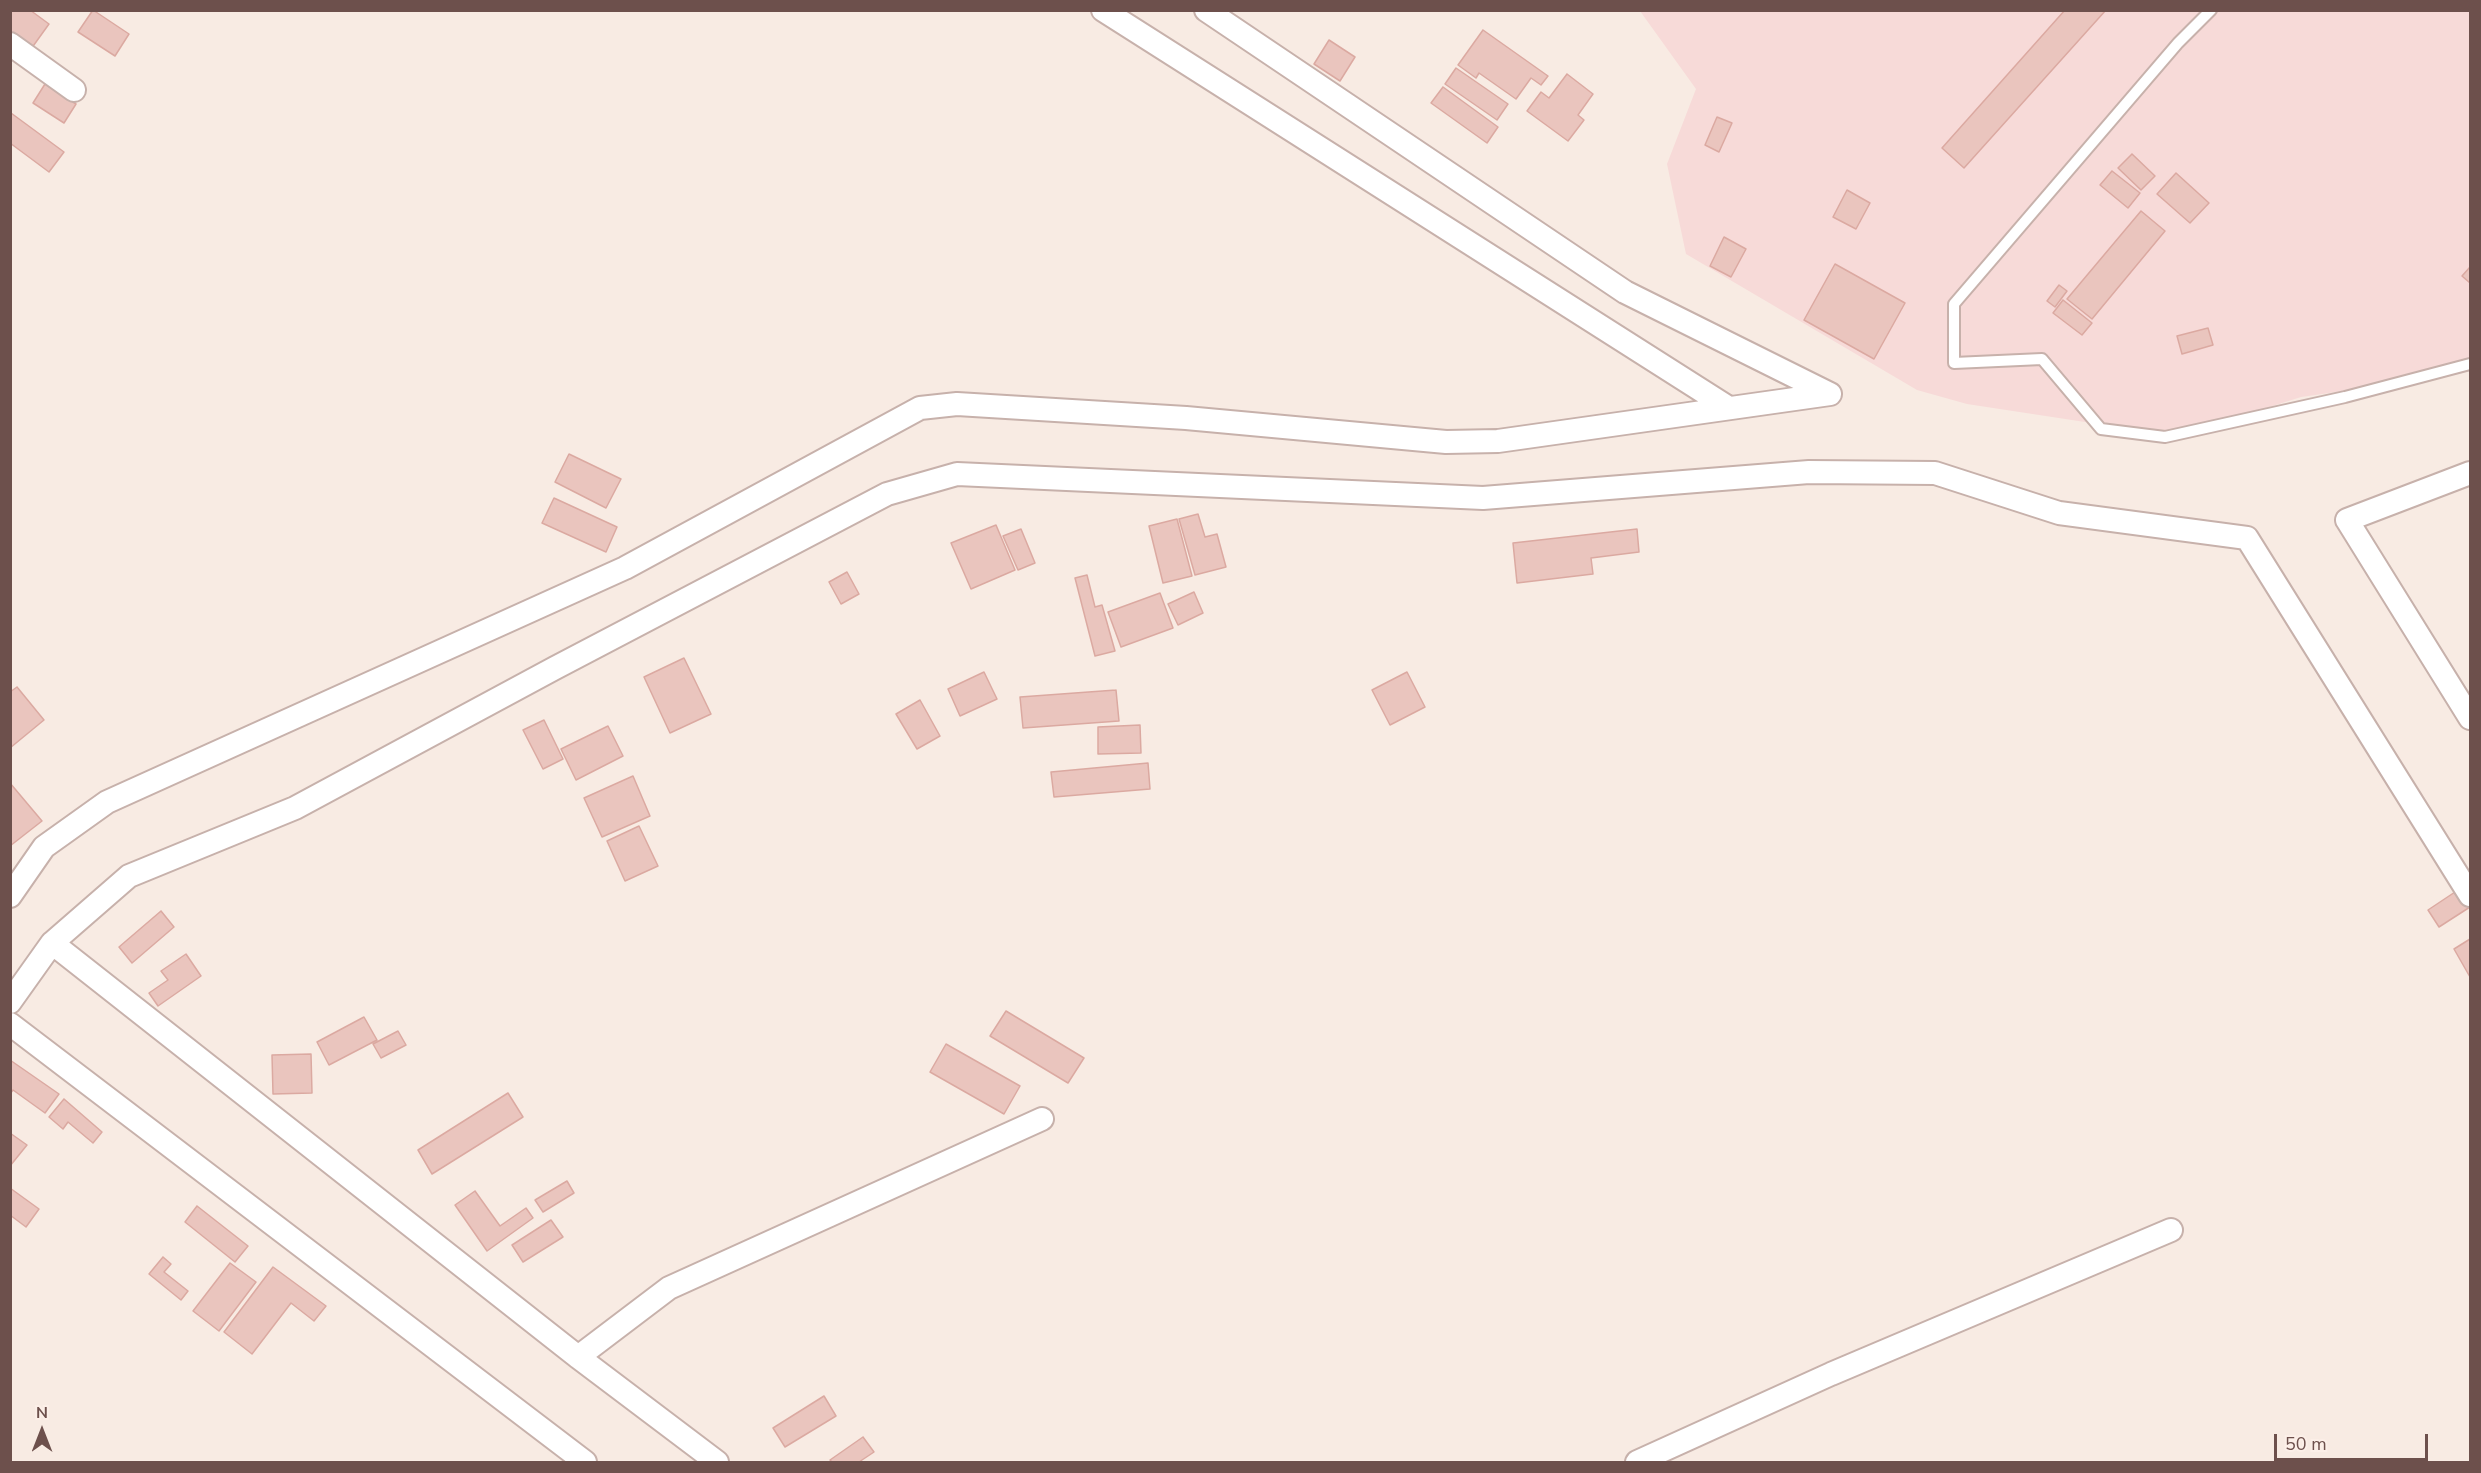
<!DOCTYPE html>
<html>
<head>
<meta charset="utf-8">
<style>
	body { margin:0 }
	#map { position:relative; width:2481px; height:1473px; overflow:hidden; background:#f8ebe3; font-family:"Nunito Sans",sans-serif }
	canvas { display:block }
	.frame { position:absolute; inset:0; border:12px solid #6d504c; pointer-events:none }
	.north { position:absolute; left:12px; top:1401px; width:60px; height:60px; -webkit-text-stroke:4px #fcefe8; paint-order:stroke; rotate:0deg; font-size:16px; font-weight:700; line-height:24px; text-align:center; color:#6d504c }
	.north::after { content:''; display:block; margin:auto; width:21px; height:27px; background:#6d504c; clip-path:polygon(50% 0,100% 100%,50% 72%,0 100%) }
	.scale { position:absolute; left:2274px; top:1434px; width:154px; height:27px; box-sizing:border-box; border:3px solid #6d504c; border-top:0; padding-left:8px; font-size:18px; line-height:21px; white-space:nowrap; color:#6d504c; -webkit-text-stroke:4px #fcefe8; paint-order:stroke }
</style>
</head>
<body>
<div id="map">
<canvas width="2481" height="1473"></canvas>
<div class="frame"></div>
<div class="north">N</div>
<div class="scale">50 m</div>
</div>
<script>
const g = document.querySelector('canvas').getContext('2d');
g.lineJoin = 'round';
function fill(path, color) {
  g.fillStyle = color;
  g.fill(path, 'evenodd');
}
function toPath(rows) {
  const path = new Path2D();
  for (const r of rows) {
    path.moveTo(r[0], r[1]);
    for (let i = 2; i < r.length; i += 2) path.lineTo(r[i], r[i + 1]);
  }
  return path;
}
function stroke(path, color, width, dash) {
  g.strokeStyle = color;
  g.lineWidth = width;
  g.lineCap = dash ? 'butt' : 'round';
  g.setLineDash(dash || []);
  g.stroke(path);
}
const commercial = toPath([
	[1640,11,2470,11,2470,364,2379,386,2301,397,2187,433,2157,433,1967,404,1917,390,1686,254,1667,164,1696,89]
]);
const building = toPath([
	[10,10,30,10,49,24,31,49,10,34,10,10],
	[93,10,129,34,115,56,78,32,93,10],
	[2065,10,2106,10,1964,168,1942,148,2065,10],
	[1483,30,1548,76,1541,85,1531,78,1516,99,1479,73,1476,78,1458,65,1483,30],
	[1329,40,1355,57,1340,81,1314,64,1329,40],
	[1456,68,1508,104,1497,120,1445,84,1456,68],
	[1567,74,1593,94,1578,115,1584,120,1568,141,1527,111,1541,92,1549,98,1567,74],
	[45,84,76,104,64,123,33,103,45,84],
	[1443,87,1498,127,1487,143,1431,103,1443,87],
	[11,113,64,152,49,172,10,143,11,113],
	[1717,117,1732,123,1719,152,1705,145,1717,117],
	[2132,154,2155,176,2141,190,2118,168,2132,154],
	[2112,171,2140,193,2128,208,2100,185,2112,171],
	[2176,173,2209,203,2190,223,2157,194,2176,173],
	[1847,190,1870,203,1856,229,1833,217,1847,190],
	[2141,211,2165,231,2092,319,2067,299,2141,211],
	[1724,237,1746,249,1731,277,1710,266,1724,237],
	[1835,264,1905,303,1874,359,1804,320,1835,264],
	[2470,267,2470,283,2462,276,2470,267],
	[2059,285,2067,291,2055,307,2047,301,2059,285],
	[2063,300,2092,323,2082,335,2053,313,2063,300],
	[2208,328,2213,345,2182,354,2177,336,2208,328],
	[569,454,621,479,606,508,555,482,569,454],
	[554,498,617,527,606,552,542,523,554,498],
	[1198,514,1205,537,1217,534,1226,567,1195,575,1179,519,1198,514],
	[1177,519,1192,576,1163,583,1149,526,1177,519],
	[996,525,1015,570,971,589,951,543,996,525],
	[1021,529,1035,563,1018,570,1003,536,1021,529],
	[1637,529,1639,552,1591,558,1593,574,1517,583,1513,543,1637,529],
	[847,572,859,594,841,604,829,582,847,572],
	[1087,575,1095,607,1102,605,1115,651,1095,656,1075,578,1087,575],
	[1194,592,1203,613,1178,625,1168,604,1194,592],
	[1160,593,1173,628,1121,647,1108,612,1160,593],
	[684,658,711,714,670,733,644,677,684,658],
	[984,672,997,699,960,716,948,689,984,672],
	[1407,672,1425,707,1390,725,1372,690,1407,672],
	[17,687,44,720,10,748,10,692,17,687],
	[1116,690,1119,721,1023,728,1020,697,1116,690],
	[920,700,940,736,917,749,896,714,920,700],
	[544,720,563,759,543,769,523,730,544,720],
	[1140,725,1141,753,1098,754,1098,727,1140,725],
	[608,726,623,756,576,780,561,749,608,726],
	[1148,763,1150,789,1054,797,1051,772,1148,763],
	[633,776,650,816,602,837,584,798,633,776],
	[10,783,42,821,10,846,10,783],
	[639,826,658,866,625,881,607,841,639,826],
	[2458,890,2470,907,2439,927,2428,910,2458,890],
	[161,911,174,927,132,963,119,947,161,911],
	[2470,939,2470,977,2454,949,2470,939],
	[186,954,201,976,158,1006,149,993,168,980,161,971,186,954],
	[1006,1011,1084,1058,1068,1083,990,1036,1006,1011],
	[364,1017,377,1040,329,1065,317,1042,364,1017],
	[398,1031,406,1045,381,1058,373,1044,398,1031],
	[946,1044,1020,1086,1004,1114,930,1072,946,1044],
	[311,1054,312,1093,273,1094,272,1055,311,1054],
	[10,1060,59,1094,45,1113,13,1090,10,1094,10,1060],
	[508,1093,523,1117,432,1174,418,1150,508,1093],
	[64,1099,102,1132,93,1143,68,1122,63,1129,49,1117,64,1099],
	[10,1133,27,1145,10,1166,10,1133],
	[567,1181,574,1193,543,1212,535,1200,567,1181],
	[10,1188,39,1209,26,1227,10,1215,10,1188],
	[475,1191,500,1226,526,1208,533,1218,487,1251,455,1205,475,1191],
	[197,1206,248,1246,235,1262,185,1222,197,1206],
	[551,1220,563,1237,523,1262,512,1245,551,1220],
	[163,1257,171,1264,164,1272,188,1291,181,1300,149,1274,163,1257],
	[230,1263,256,1282,219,1331,193,1311,230,1263],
	[273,1267,326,1306,314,1321,291,1303,252,1354,224,1332,273,1267],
	[824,1396,836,1416,785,1447,773,1428,824,1396],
	[863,1437,874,1452,859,1462,832,1462,830,1460,863,1437]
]);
const service = toPath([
	[2211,10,2178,43,1954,304,1954,363,2042,359,2101,429,2165,437,2345,397,2470,364]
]);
const minor = toPath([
	[1103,10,1729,408],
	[1206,10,1625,292,1830,394],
	[10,44,74,90],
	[2470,473,2347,520,2470,718],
	[10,896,44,847,107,802,625,568,920,408,957,404,1186,418,1446,442,1498,441,1830,394],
	[52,943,578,1357,717,1462],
	[10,1002,52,943,129,876,295,808,555,668,887,494,957,474,1483,498,1809,472,1935,473,2059,513,2247,538,2470,895],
	[10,1024,585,1462],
	[578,1357,669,1288,1042,1119],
	[1637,1462,1831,1374,2171,1230]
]);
fill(commercial, '#f7dad8');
fill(building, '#eac5be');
stroke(building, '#dba9a1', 1.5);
stroke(service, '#c7b1ab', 14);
stroke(minor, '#c7b1ab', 26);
stroke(service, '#fff', 10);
stroke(minor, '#fff', 22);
</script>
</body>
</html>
